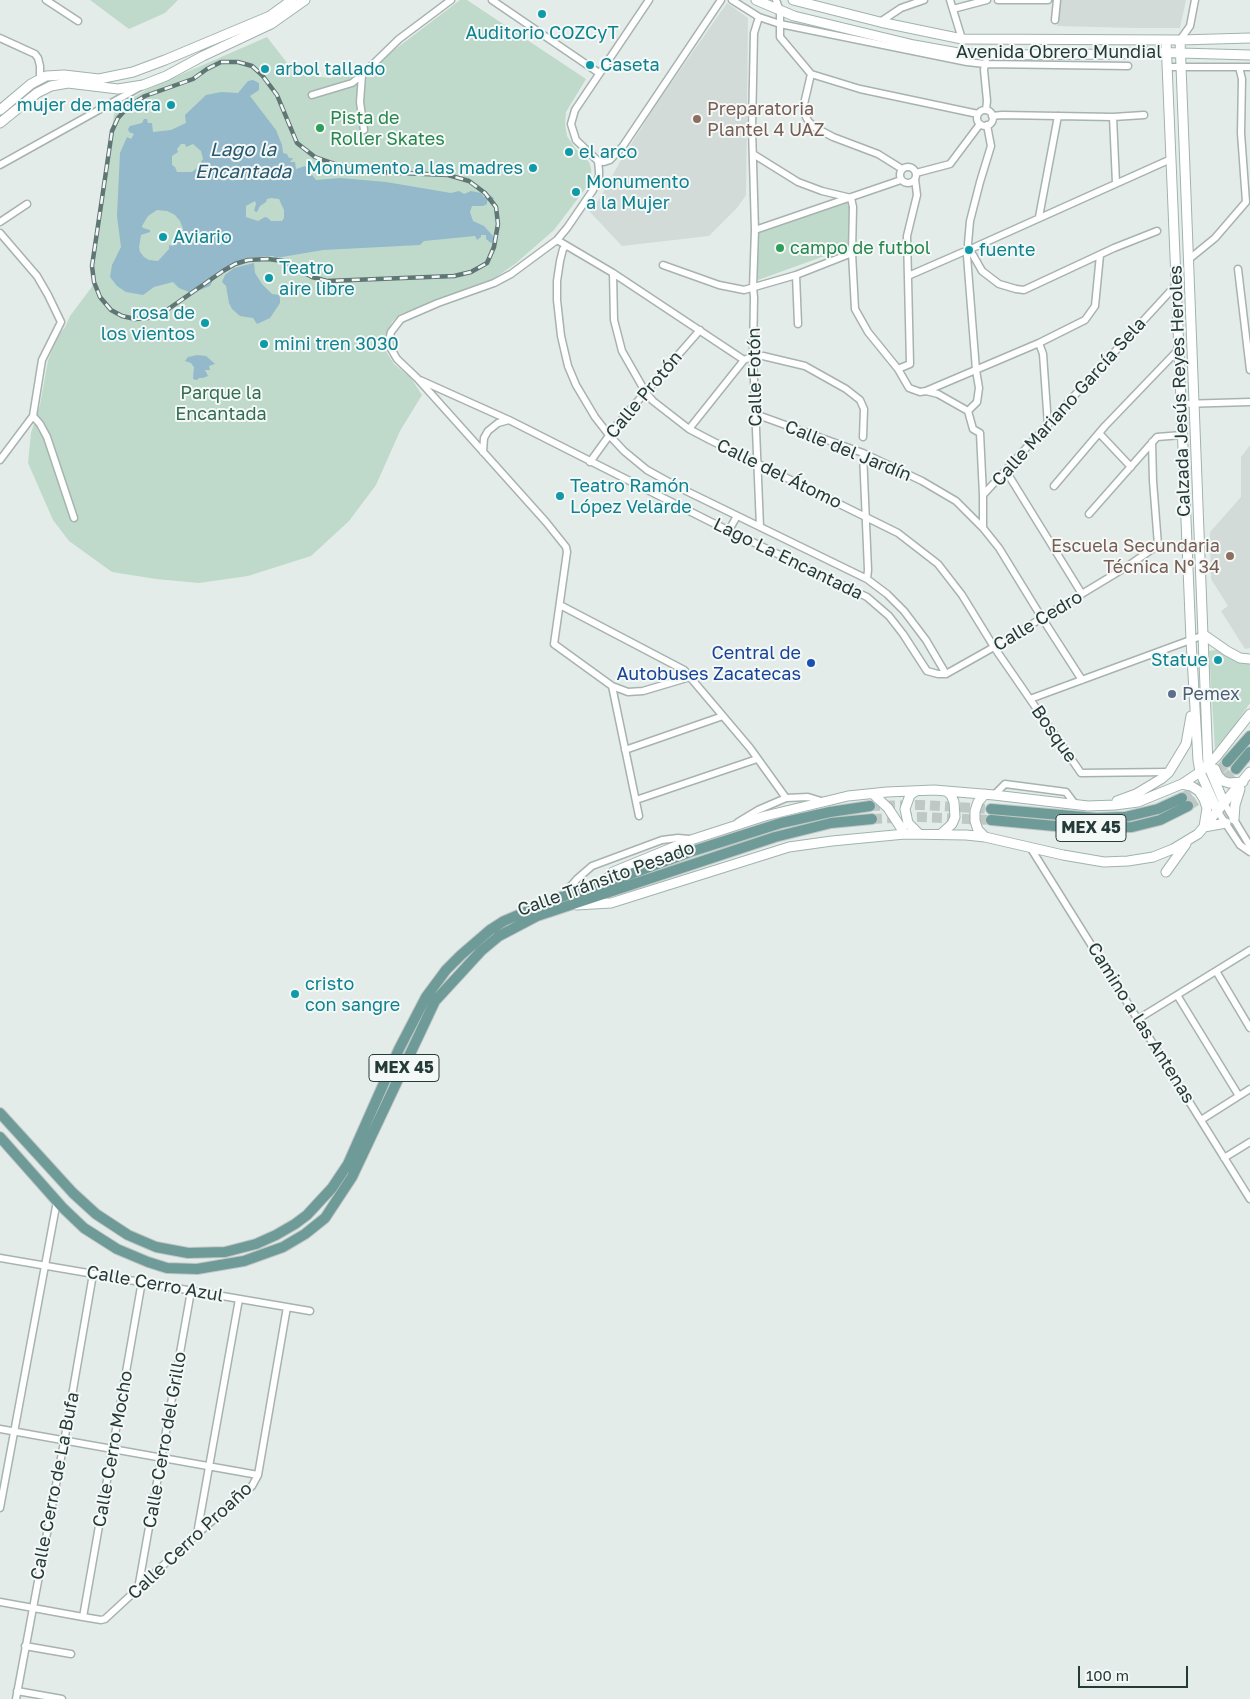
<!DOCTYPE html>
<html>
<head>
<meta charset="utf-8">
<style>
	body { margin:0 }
	#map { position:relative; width:1250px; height:1699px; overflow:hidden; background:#e4ece9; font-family:"Golos Text",sans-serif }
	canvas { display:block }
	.scale { position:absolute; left:1078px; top:1666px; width:110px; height:22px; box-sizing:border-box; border:2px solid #253b38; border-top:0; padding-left:6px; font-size:15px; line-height:18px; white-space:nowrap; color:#253b38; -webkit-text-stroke:4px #f4f8f7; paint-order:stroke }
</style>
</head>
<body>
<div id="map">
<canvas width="1250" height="1699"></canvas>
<div class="scale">100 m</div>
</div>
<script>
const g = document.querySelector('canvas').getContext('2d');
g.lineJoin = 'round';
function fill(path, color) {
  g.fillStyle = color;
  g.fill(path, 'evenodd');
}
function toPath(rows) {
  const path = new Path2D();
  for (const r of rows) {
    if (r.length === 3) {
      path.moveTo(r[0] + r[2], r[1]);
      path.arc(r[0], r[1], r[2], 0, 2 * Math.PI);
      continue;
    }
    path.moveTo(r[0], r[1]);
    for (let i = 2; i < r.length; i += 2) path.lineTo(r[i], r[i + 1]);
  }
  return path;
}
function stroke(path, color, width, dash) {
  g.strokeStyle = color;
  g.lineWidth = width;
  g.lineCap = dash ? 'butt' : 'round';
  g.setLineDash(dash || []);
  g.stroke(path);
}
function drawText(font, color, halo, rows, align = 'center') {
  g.font = font + ' "Golos Text",sans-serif';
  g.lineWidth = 4;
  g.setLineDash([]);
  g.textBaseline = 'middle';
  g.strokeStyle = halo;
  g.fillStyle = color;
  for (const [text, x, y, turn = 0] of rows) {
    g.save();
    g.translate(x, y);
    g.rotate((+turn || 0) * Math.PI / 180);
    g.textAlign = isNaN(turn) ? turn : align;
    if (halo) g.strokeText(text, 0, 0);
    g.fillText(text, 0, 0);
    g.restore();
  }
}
const built = toPath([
	[1060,0,1186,0,1180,28,1136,28,1057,26],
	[727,3,748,18,746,195,737,208,709,236,622,246,589,211,600,198,621,160,657,103],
	[1250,445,1250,648,1245,649,1221,611,1228,606,1211,579,1210,532,1241,497,1241,457]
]);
const green = toPath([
	[90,0,178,0,165,13,129,29],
	[460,0,467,0,586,79,566,112,565,124,567,136,575,148,589,162,591,168,592,180,554,230,515,264,493,279,400,314,392,322,386,334,384,343,387,353,394,364,411,378,422,395,400,431,376,485,349,521,311,556,248,576,199,583,156,579,112,572,69,541,53,520,28,463,31,433,40,405,48,360,58,336,65,327,70,316,94,284,93,252,115,108,148,89,267,37,291,68,313,76,330,78,348,73,385,57],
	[852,200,852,246,758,280,758,231],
	[1216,650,1241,662,1250,664,1250,703,1234,726,1215,749,1209,651]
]);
const water = toPath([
	[253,80,259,83,259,90,250,96,276,130,282,145,283,153,287,154,289,158,293,158,290,162,295,162,296,169,305,166,316,180,340,178,386,182,451,193,459,191,464,194,471,191,481,193,484,197,490,195,494,198,493,200,489,200,487,201,487,204,483,206,472,206,470,212,473,221,484,226,493,236,495,239,493,242,491,243,486,239,486,235,481,235,481,237,477,240,475,236,424,241,420,245,323,250,276,258,273,256,245,258,221,273,213,276,212,282,210,286,200,290,189,292,179,288,173,282,154,287,143,295,126,292,117,286,110,277,112,265,121,247,117,216,120,153,127,137,131,139,134,134,129,132,128,129,130,126,142,123,144,119,147,119,148,123,152,123,153,132,171,130,186,123,185,115,206,95,221,92,238,93,248,81],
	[181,144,185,144,186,147,193,144,201,151,203,159,197,168,192,172,177,172,175,167,172,165,172,156,178,152,177,149],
	[271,198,279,199,284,210,284,218,282,221,271,221,268,218,265,217,258,221,246,217,246,206,255,201,256,204,254,211,257,212,260,206,266,202,267,199],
	[157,210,167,211,175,215,180,221,183,229,182,238,173,246,169,245,169,249,158,261,149,260,144,257,140,252,139,247,141,235,150,232,150,230,143,228,142,226,148,216],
	[254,263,255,273,262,284,272,294,279,295,280,298,280,303,270,318,257,324,253,318,240,316,232,309,229,303,226,286,222,282,225,275,234,268],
	[197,355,206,356,215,364,209,366,210,370,205,370,208,376,203,378,199,378,197,380,193,379,194,367,191,363,185,361,188,357]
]);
const primaryTunnel = toPath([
	[1182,798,1210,780,1227,762],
	[870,806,921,805,991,809],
	[1188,806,1213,790,1236,769],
	[872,819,920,817,991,820]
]);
const street = toPath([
	[46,0,78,21],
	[492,0,599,73],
	[732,0,759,17,780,24,967,62,985,64,1128,66],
	[776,0,780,11,780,37,811,74,860,89,978,114],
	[950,0,962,39],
	[998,0,1048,0],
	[953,9,987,0],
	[759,17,754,33,752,128,755,230,753,288,754,297,753,356,760,527],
	[1055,20,1057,0],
	[880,22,901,8,924,0],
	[0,38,35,54,38,58,40,66,40,79],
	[1180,40,1190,26,1195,0],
	[1167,67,1250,67],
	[811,74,804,104,806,117,809,122,816,128,833,137,878,154,902,169],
	[362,75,360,102,364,130],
	[312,95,352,83,362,75,399,39,451,0],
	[986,110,987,101,984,70,985,64,986,62],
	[985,118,8],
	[992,116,1002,115,1113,117,1144,115],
	[1113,117,1116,183],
	[753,154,798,182,822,191,851,198,853,207,852,253,855,309,868,332,898,369,909,388,920,392,926,391,1039,343,1085,320,1095,306,1100,255],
	[598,161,604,162,610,160,623,146,721,0],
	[0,165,140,87],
	[908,175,8],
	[916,173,950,164,980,124],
	[1039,217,1058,116],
	[0,222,27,204],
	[755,230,901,180],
	[0,233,37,276,48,295,61,322,42,360,33,416,40,424,47,437,74,518],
	[557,240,613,273,744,360,753,356,763,356,805,366,846,389,860,400,864,409,863,437],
	[968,244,970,221,980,182,991,146,987,125],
	[566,246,563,249,560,261,557,281,557,300,561,336,568,366,576,385,595,417,609,435,624,451,647,470,676,486,867,579,887,594,904,611,926,640,946,674],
	[975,247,1171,159],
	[973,255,982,271,999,284,1016,289,1024,290,1114,248,1157,231],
	[967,256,976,370,979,388,977,402,968,411,973,429,980,433,983,495],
	[1188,260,1215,238,1246,202,1241,133,1242,79,1239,67],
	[663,265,719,285,744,290,796,275,852,253],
	[1238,269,1250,370],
	[613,273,614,320,622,351,646,393,653,401,689,429,710,440,898,533,938,564,962,595,994,647,1081,773,1169,772],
	[796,275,798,324],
	[908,276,963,252],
	[1039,343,1043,354,1048,425],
	[898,369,910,364,907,236,917,195,915,179],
	[420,380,509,420,709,521,867,597,889,616,903,634,927,671,938,674,946,674,994,647,1128,566,1158,545,1153,481,1152,442],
	[926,391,938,394,968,411],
	[1181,404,1250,402],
	[755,414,863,453,922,481,956,501,983,528,999,548,1042,618,1082,680],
	[689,429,744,360],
	[1099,433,1131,467],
	[483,452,484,438,488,431,498,423,509,420],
	[863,453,868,570,867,579],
	[0,460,33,416],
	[590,462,616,426,700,330],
	[1006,471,1082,594],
	[1054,486,1105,426,1179,349],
	[1089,514,1157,437,1182,435],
	[983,528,983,495,1176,285],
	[729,530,737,516],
	[560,605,684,670,750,748,786,798],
	[612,686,628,692,643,691,690,677],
	[1030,699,1204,635],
	[625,750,723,716],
	[994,795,1005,784,1066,792,1075,804],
	[636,800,757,759],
	[1224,803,1250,846],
	[1218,812,1240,845,1250,852],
	[639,816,612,686,554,644,567,552,566,547,546,522,417,378,397,359,390,347,389,340,391,332,401,319,438,303,494,283,511,274,557,240,567,228,593,190,599,176,599,171,598,161,576,140,571,124,575,110,649,0],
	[738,822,758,810,786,798,808,797,821,801],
	[1030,847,1250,1199],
	[563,895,577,879,592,866,662,840,678,838,689,839],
	[1216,971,1250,1028],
	[1177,995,1239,1096],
	[1138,1019,1250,950],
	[1201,1120,1250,1089],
	[1224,1158,1250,1142],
	[0,1258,310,1311],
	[0,1429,258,1475],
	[0,1508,57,1201],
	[197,1534,239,1299],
	[138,1589,191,1291],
	[0,1602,83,1617,101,1620,105,1619,197,1534,252,1486,258,1475,287,1307],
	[83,1617,142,1281],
	[25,1646,71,1654],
	[17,1691,62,1699],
	[16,1699,64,1442,93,1274]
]);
const secondary = toPath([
	[756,0,794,16,914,45,958,53,996,55,1121,54,1146,52,1250,55],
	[793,0,880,22,962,39,1180,40,1250,38],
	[1166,40,1191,640,1198,760,1200,772,1218,812],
	[1180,40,1208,765,1224,803],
	[0,110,31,84,46,76,64,75,99,79,133,72,165,60,270,16,292,0],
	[0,123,37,93,51,86,68,83,118,89,143,85,166,76,203,56,271,24,305,0],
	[1204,635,1227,651,1240,658,1250,659],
	[1215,769,1218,776,1223,781,1229,783,1243,782],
	[1182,784,1191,786,1199,791,1204,799,1207,808,1204,827,1226,823],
	[916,791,910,795,905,809,908,823,918,833],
	[873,794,888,808,905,834],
	[985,794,978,802,975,811,975,821,978,830,985,837],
	[1117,801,1136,794,1161,779,1169,772,1186,744,1191,716],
	[1234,819,1235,805,1240,789],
	[941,834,952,824,955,817,954,802,951,795,946,791],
	[1166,872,1186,844],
	[602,885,613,872,691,840,765,816,848,796,887,792,934,790,994,795,1088,806,1115,805,1138,802,1182,784,1200,772,1216,757,1250,714],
	[576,905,611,903,789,847,832,841,905,834,966,835,985,837,1063,855,1104,862,1128,861,1153,857,1173,849,1198,834,1250,772]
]);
const primary = toPath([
	[1227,762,1250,736],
	[1236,769,1250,752],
	[991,809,1096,818,1125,817,1158,809,1182,798],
	[991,820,1076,828,1132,827,1160,820,1188,806],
	[0,1113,73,1193,96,1214,128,1235,156,1247,188,1253,225,1252,256,1244,276,1235,295,1224,307,1215,332,1188,348,1164,399,1049,426,997,446,970,461,955,490,930,504,921,561,897,601,885,690,852,781,823,830,812,870,806],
	[0,1137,62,1207,84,1228,117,1249,148,1262,167,1268,197,1269,244,1261,283,1247,305,1234,325,1218,352,1177,435,1001,481,951,499,936,537,916,775,837,831,823,872,819]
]);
const rail = toPath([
	[221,62,238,62,252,66,262,75,277,95,297,143,315,157,355,171,448,175,469,181,485,193,496,207,498,224,494,247,487,263,471,272,454,276,327,281,312,277,283,261,268,259,248,260,235,264,223,271,164,312,148,318,135,319,122,316,111,310,100,297,94,282,92,266,112,131,118,118,129,106,145,96,193,79,207,69,221,62]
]);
const markers = [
	[542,14,5,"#0f9aa8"],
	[590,65,5,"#0f9aa8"],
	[265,69,5,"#0f9aa8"],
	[171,105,5,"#0f9aa8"],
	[697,119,5,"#8d6e63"],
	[320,128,5,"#2e9e5b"],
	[569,152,5,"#0f9aa8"],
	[533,168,5,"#0f9aa8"],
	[576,192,5,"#0f9aa8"],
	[163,237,5,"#0f9aa8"],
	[780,248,5,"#2e9e5b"],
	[969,250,5,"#0f9aa8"],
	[269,278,5,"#0f9aa8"],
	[205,323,5,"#0f9aa8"],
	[264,344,5,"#0f9aa8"],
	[560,496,5,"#0f9aa8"],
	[1230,556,5,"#8d6e63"],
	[1218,660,5,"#0f9aa8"],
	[811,663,5,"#1a4fb4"],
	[1172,694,5,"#5c6f8a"],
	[295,994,5,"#0f9aa8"]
];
const shields = [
	[1091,828,70],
	[404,1068,70]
];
const shieldNames = [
	["MEX 45",1091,828],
	["MEX 45",404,1068]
];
const cultureNames = [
	["Auditorio COZCyT",542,33,"center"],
	["Caseta",600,65],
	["arbol tallado",275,69],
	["mujer de madera",161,105,"right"],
	["el arco",579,152],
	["Monumento a las madres",523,168,"right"],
	["Monumento",586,182],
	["a la Mujer",586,203],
	["Aviario",173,237],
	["fuente",979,250],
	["Teatro",279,268],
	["aire libre",279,289],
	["rosa de",195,313,"right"],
	["los vientos",195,334,"right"],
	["mini tren 3030",274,344],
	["Teatro Ramón",570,486],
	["López Velarde",570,507],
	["Statue",1208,660,"right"],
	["cristo",305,984],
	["con sangre",305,1005]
];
const streetNames = [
	["Avenida Obrero Mundial",1059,52],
	["Calle Fotón",755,377,-91],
	["Calzada Jesús Reyes Heroles",1180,391,-92],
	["Calle Protón",644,395,-50],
	["Calle Mariano García Sela",1069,402,-48],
	["Calle del Jardín",848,451,22],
	["Calle del Átomo",779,474,26],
	["Lago La Encantada",788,559,26],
	["Calle Cedro",1038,621,-31],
	["Bosque",1054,734,55],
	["Calle Tránsito Pesado",606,879,-20],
	["Camino a las Antenas",1141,1023,58],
	["Calle Cerro Azul",155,1284,10],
	["Calle Cerro del Grillo",165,1440,-80],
	["Calle Cerro Mocho",113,1449,-80],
	["Calle Cerro de La Bufa",55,1486,-79],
	["Calle Cerro Proaño",190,1541,-43]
];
const educationNames = [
	["Preparatoria",707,109],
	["Plantel 4 UAZ",707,130],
	["Escuela Secundaria",1220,546,"right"],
	["Técnica Nº 34",1220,567,"right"]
];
const leisureNames = [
	["Pista de",330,118],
	["Roller Skates",330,139],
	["campo de futbol",790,248]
];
const parkNames = [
	["Parque la",221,393],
	["Encantada",221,414]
];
const transitNames = [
	["Central de",801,653],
	["Autobuses Zacatecas",801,674]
];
const serviceNames = [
	["Pemex",1182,694]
];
const waterNames = [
	["Lago la",243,150],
	["Encantada",243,172]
];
fill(built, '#d2dbd8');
fill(green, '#bfdacb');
fill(water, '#93b9ca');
stroke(primaryTunnel, '#bec9c6', 10, [10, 5]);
stroke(street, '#a7b3b0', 9);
stroke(secondary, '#a0b3af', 11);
stroke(primary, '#c2c8c7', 12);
stroke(street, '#fff', 6);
stroke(secondary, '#fff', 9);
stroke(primary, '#6e9b97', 10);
stroke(rail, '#607674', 4.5);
stroke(rail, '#f4f8f7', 2.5, [8]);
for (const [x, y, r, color] of markers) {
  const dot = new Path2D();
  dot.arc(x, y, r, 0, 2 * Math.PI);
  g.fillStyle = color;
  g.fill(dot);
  stroke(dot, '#f4f8f7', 2);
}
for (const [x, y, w] of shields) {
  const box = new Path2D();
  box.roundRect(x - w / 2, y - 13.5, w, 27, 4);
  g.fillStyle = '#f4f8f7';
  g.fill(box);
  stroke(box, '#253b38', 1);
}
drawText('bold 16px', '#253b38', null, shieldNames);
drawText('18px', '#0d838f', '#f4f8f7', cultureNames, 'left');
drawText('18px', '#253b38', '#f4f8f7', streetNames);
drawText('18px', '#785e54', '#f4f8f7', educationNames, 'left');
drawText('18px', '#27864d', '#f4f8f7', leisureNames, 'left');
drawText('18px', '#356d53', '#f4f8f7', parkNames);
drawText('18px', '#164399', '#f4f8f7', transitNames, 'right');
drawText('18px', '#4e5e75', '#f4f8f7', serviceNames, 'left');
drawText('italic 19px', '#275870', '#f4f8f7', waterNames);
</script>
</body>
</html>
